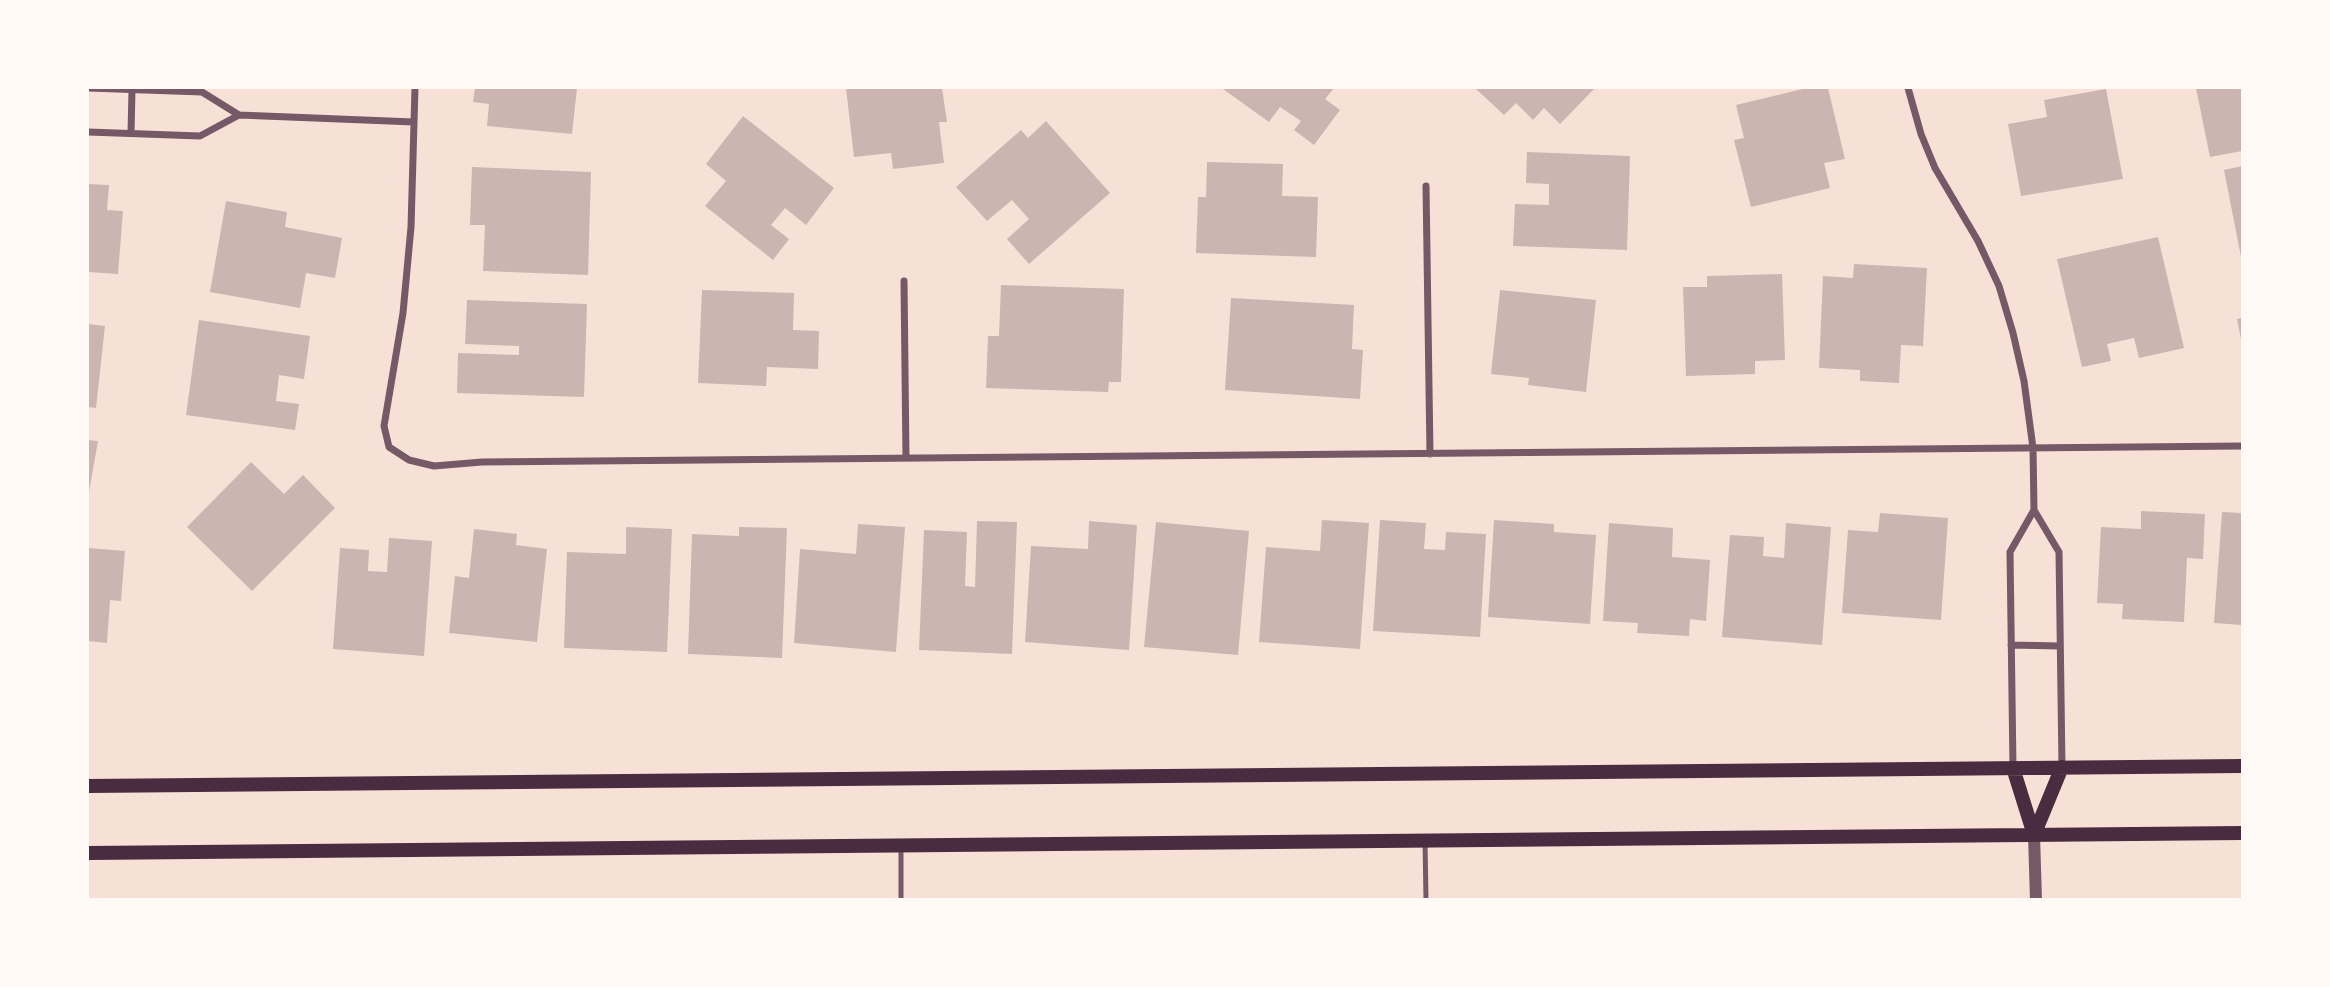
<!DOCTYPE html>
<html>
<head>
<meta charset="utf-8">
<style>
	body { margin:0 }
	#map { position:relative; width:2330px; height:987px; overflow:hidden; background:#f7e1d7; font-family:Roboto,sans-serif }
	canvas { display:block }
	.frame { position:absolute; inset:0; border:89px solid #fffaf5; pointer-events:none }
</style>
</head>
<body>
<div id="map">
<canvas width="2330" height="987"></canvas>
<div class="frame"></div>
</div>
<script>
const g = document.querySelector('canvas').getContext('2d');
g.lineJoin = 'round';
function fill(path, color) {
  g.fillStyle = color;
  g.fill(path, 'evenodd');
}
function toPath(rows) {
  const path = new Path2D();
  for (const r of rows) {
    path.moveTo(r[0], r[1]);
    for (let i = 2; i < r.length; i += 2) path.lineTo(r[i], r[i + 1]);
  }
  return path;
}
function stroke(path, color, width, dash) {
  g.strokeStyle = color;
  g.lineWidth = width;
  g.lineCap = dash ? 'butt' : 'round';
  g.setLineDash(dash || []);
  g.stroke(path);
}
const building = toPath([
	[475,88,577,88,572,134,487,126,489,104,473,102],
	[846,88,942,88,947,122,939,122,944,163,893,169,891,153,854,157],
	[1224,88,1334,88,1325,99,1340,110,1314,145,1294,130,1301,121,1280,107,1269,122,1223,89],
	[1475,88,1595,88,1560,124,1544,108,1533,120,1516,103,1504,115],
	[1807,88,1828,88,1845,159,1824,163,1830,188,1751,207,1734,140,1744,138,1736,105],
	[2196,88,2242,88,2242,151,2210,157],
	[2106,89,2123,179,2021,196,2008,124,2047,117,2044,100],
	[743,116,834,188,806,225,785,208,771,225,789,239,773,260,705,206,726,181,706,164],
	[1046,121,1110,193,1029,264,1007,239,1029,219,1012,200,987,221,956,187,1021,130,1028,138],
	[1527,152,1630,156,1627,250,1513,246,1515,204,1549,205,1549,184,1526,183],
	[1207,162,1283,164,1282,196,1318,197,1316,257,1196,253,1198,197,1206,197],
	[2242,166,2242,257,2241,257,2224,170],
	[472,167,591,172,588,275,483,271,485,225,470,225],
	[88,184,109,185,107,210,123,211,118,274,88,272],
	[226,201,287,212,285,227,342,238,335,278,306,273,300,308,210,292],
	[2158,237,2184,348,2139,358,2134,338,2107,344,2111,361,2082,367,2057,259],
	[1854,264,1927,268,1923,346,1901,345,1899,383,1860,381,1860,370,1819,368,1823,276,1853,278],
	[1782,274,1785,360,1755,361,1755,374,1686,376,1683,287,1707,287,1707,276],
	[1001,285,1124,289,1121,382,1109,382,1108,392,986,388,988,336,999,336],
	[702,290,794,293,793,330,819,331,818,369,767,367,766,386,698,383],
	[1500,290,1596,300,1586,392,1528,385,1529,378,1491,374],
	[1231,298,1354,305,1352,349,1363,350,1360,399,1225,390],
	[467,300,587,304,584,397,457,393,458,353,519,355,519,346,465,344],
	[2242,318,2242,338,2241,339,2237,319],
	[199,320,310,336,304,379,279,375,276,401,299,404,295,430,186,415],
	[88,324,105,326,96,408,88,407],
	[88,440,98,441,89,492,88,492],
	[251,462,284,494,303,475,335,508,252,591,187,527],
	[2141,511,2205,514,2203,559,2187,558,2184,622,2122,619,2123,604,2097,603,2101,527,2141,529],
	[2222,512,2242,513,2242,625,2214,623],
	[1880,513,1948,518,1941,620,1842,613,1848,530,1878,532],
	[1322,520,1369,523,1360,649,1259,642,1266,547,1320,551],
	[1380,520,1426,523,1424,549,1445,550,1446,532,1486,534,1480,637,1373,631],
	[1494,520,1554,524,1554,532,1596,535,1590,624,1488,617],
	[977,521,1017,522,1012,654,919,650,924,530,967,532,965,586,975,587],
	[1089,521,1137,525,1129,650,1025,642,1031,546,1088,549],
	[1156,522,1249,531,1238,655,1144,647],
	[1609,523,1673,528,1672,557,1710,560,1706,621,1690,619,1689,636,1637,633,1638,623,1603,621],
	[1786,523,1831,527,1822,645,1722,637,1730,535,1764,537,1763,556,1784,558],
	[858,524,905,527,896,652,794,643,800,549,856,554],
	[626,527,672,529,667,652,564,648,567,552,626,554],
	[739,527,787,528,782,658,688,654,692,534,739,536],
	[474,529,517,534,516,545,547,549,537,642,449,633,455,576,469,578],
	[389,538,432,541,424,656,333,649,340,548,369,550,368,571,387,572],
	[88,548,125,551,121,601,110,600,107,643,88,641]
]);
const service = toPath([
	[1425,841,1426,900],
	[901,900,901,847]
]);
const minor = toPath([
	[88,88,202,92,239,115,414,122],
	[415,88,411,227,403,313,384,426,389,447,409,460,434,466,482,462,2242,446],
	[1908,88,1921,134,1935,168,1978,241,1999,286,2013,333,2024,381,2033,448,2034,510,2059,552,2062,767],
	[88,132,200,136,239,115],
	[131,133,132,90],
	[1426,186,1430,454],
	[904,281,906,458],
	[2011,645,2060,646],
	[2013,768,2010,552,2034,510]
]);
const tertiary = toPath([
	[2034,835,2036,900]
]);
const secondary = toPath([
	[2013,768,2034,835],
	[88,786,2242,766],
	[2034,835,2062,767],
	[88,853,2242,833]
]);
fill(building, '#ccb4b1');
stroke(service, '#755966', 5);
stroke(minor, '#755966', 7);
stroke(tertiary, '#755966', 12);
stroke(secondary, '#4a2c40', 14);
</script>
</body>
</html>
